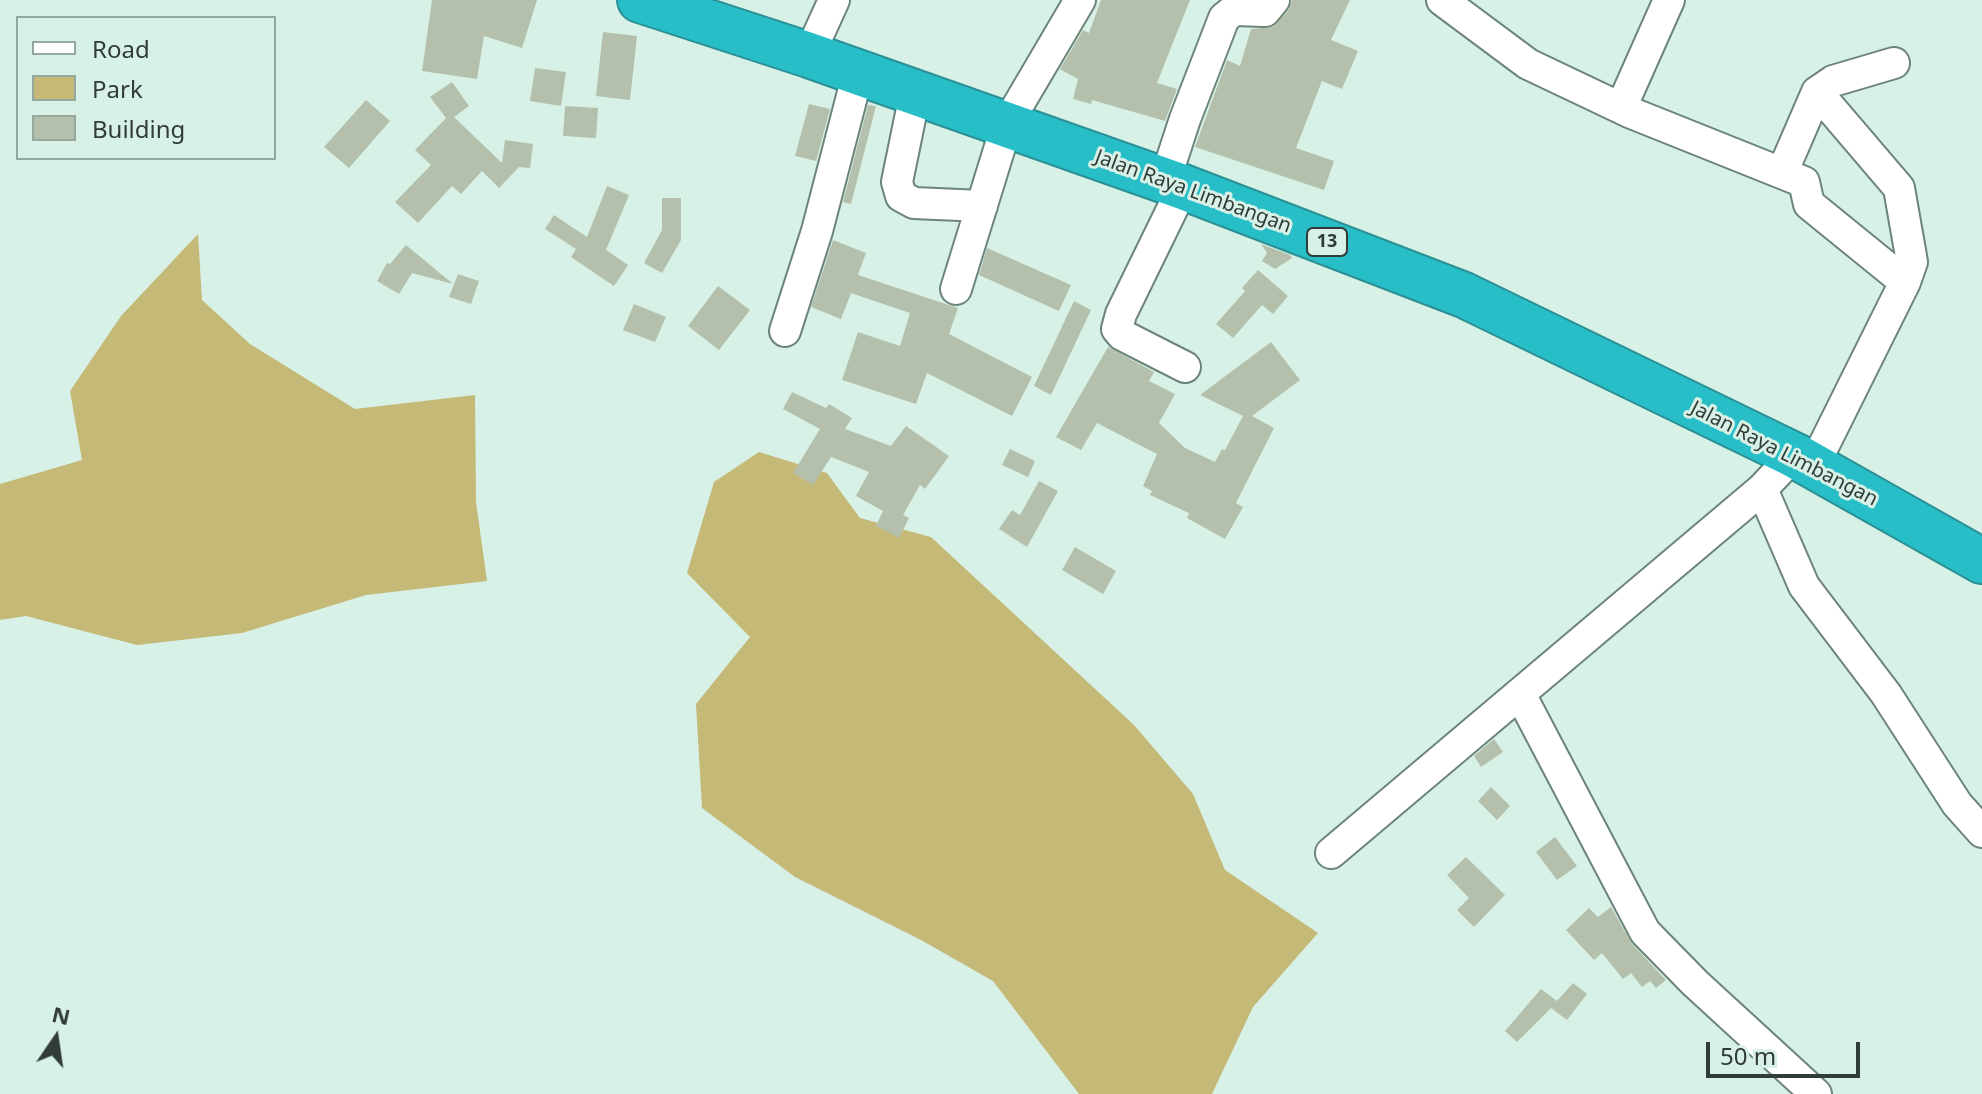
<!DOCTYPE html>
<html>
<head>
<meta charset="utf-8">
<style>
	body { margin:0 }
	#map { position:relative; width:1982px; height:1094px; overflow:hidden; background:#d7f1e6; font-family:"Noto Sans",sans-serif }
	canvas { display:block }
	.legend { position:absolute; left:16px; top:16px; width:260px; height:144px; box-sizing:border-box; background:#d7f1e6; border:2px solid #95a8a0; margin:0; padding:10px 14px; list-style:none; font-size:24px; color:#313b37 }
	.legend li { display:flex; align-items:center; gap:16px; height:40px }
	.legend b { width:40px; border:2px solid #95a8a0 }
	.north { position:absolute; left:16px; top:998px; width:80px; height:80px; -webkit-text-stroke:6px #d7f1e6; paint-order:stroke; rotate:13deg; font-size:22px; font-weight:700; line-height:32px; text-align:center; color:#313b37 }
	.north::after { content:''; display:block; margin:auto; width:28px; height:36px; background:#313b37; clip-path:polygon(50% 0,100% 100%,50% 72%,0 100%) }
	.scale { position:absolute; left:1706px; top:1042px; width:154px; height:36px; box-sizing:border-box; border:4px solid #313b37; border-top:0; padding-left:10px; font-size:24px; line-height:28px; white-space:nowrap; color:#313b37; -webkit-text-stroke:6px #d7f1e6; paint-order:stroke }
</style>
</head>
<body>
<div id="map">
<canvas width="1982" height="1094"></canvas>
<ul class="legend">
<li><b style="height:10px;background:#fff"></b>Road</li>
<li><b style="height:22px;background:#c5b978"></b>Park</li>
<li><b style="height:22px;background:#b4c0ac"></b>Building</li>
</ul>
<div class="north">N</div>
<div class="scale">50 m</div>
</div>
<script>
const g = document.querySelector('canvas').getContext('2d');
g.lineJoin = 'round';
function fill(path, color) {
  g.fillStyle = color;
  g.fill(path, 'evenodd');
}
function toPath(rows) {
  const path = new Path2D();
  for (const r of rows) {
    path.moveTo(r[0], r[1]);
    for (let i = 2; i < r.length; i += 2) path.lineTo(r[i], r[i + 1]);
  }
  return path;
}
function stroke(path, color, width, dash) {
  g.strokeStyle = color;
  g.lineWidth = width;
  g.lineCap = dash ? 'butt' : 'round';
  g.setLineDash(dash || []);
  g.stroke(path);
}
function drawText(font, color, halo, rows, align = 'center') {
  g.font = font + ' "Noto Sans",sans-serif';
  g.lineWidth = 6;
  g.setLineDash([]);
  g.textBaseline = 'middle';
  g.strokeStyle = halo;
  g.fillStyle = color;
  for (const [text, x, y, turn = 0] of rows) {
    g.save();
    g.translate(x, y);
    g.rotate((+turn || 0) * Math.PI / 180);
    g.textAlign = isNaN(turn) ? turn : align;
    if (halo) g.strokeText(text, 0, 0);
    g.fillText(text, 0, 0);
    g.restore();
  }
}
const green = toPath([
	[198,234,202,300,250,344,355,409,475,395,476,502,487,581,366,595,242,633,137,645,26,616,0,620,0,484,82,460,70,391,121,316],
	[759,452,827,473,860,518,931,537,1134,725,1193,794,1225,870,1318,933,1253,1007,1212,1094,1079,1094,993,981,921,940,795,877,702,808,696,704,750,637,687,573,714,482]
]);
const building = toPath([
	[432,0,537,0,522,48,484,36,477,79,422,71],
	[1101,0,1190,0,1157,83,1177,89,1165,121,1092,100,1091,104,1073,99,1078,79,1060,69,1083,30,1089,33],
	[1292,0,1350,0,1331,40,1358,51,1342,89,1322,81,1296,148,1334,161,1324,190,1195,147,1227,60,1240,66,1251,29,1273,27,1288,11],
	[603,32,637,36,630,100,596,96],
	[535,68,566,72,561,106,530,101],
	[452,82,469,106,454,117,502,163,505,140,533,144,530,168,519,167,499,188,482,171,461,194,452,186,418,223,395,202,431,165,415,150,446,118,430,97],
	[366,100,390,121,349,168,324,147],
	[809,104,830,109,816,161,795,156],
	[868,105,876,106,851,204,843,202],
	[565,106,598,108,596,138,563,136],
	[607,186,629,195,606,250,628,265,614,286,571,257,576,249,545,229,554,215,587,237],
	[662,198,681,198,681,240,662,273,644,263,662,230],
	[833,240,866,253,858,275,958,308,949,334,1032,377,1012,416,927,373,916,404,842,380,858,332,900,346,910,313,851,293,841,319,811,307],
	[1261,244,1290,255,1292,258,1275,269,1262,261,1267,253],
	[406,245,453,284,412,273,399,294,377,281,387,263,390,264],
	[987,248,1071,285,1059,311,979,275],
	[1258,270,1288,296,1273,314,1262,305,1233,338,1216,324,1245,291,1242,288],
	[458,274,479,281,471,304,449,297],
	[718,286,750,310,719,350,688,326],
	[1074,301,1091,310,1051,395,1034,386],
	[634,304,666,317,655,342,623,330],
	[1271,342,1300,380,1252,416,1274,428,1236,503,1243,507,1225,539,1187,518,1189,513,1150,495,1152,491,1143,486,1157,454,1097,423,1081,450,1056,437,1108,347,1154,372,1149,381,1175,394,1159,423,1185,448,1215,462,1222,449,1225,450,1243,416,1200,395],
	[792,392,826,408,829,404,852,418,845,429,891,446,906,426,949,456,925,489,920,485,903,515,909,518,899,538,876,526,883,511,856,496,869,472,831,457,813,485,793,473,820,429,783,409],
	[1010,449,1035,461,1028,477,1002,465],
	[1039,481,1058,491,1027,547,999,529,1012,510,1020,515],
	[1075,547,1116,571,1103,594,1062,570],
	[1494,739,1503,752,1481,767,1474,756],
	[1491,787,1510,806,1497,820,1478,801],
	[1555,837,1577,866,1557,880,1536,852],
	[1466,857,1505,895,1474,927,1457,910,1469,898,1447,875],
	[1611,907,1632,944,1666,980,1656,988,1650,981,1642,987,1631,973,1623,979,1602,953,1594,960,1566,930,1589,908,1598,917],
	[1573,983,1587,994,1567,1020,1551,1008,1517,1042,1505,1031,1541,989,1557,1001]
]);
const minor = toPath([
	[1442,0,1528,64,1629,112,1804,182,1809,204,1905,282],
	[809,55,834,0],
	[915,94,897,182,901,196,914,203,982,206],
	[1621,108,1669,0],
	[1782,173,1817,92,1833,81,1894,63],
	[1165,180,1185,119,1224,18,1234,10,1265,11,1274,0],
	[1183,187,1121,314,1117,329,1122,335,1185,367],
	[956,289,1007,124,1080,0],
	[785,331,817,231,858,73],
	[1814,465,1905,282,1912,262,1899,188,1817,92],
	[1762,489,1804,586,1886,694,1957,804,1982,832],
	[1520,694,1645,932,1695,983,1816,1094],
	[1331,853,1762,489,1794,455]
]);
const highway = toPath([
	[640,0,809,55,1183,187,1464,295,1794,455,1982,561]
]);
const shields = [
	[1327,242,40]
];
const shieldNames = [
	["13",1327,242]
];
const streetNames = [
	["Jalan Raya Limbangan",1193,192,20],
	["Jalan Raya Limbangan",1784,454,27]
];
fill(green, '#c5b978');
fill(building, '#b4c0ac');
stroke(minor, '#6d847a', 34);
stroke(highway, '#2b9095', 48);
stroke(minor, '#fff', 30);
stroke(highway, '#28bec8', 44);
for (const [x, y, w] of shields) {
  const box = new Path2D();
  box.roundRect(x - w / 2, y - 14, w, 28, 6);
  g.fillStyle = '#d7f1e6';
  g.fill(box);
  stroke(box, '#313b37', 2);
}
drawText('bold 18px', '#313b37', null, shieldNames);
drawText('20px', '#313b37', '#d7f1e6', streetNames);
</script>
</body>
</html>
